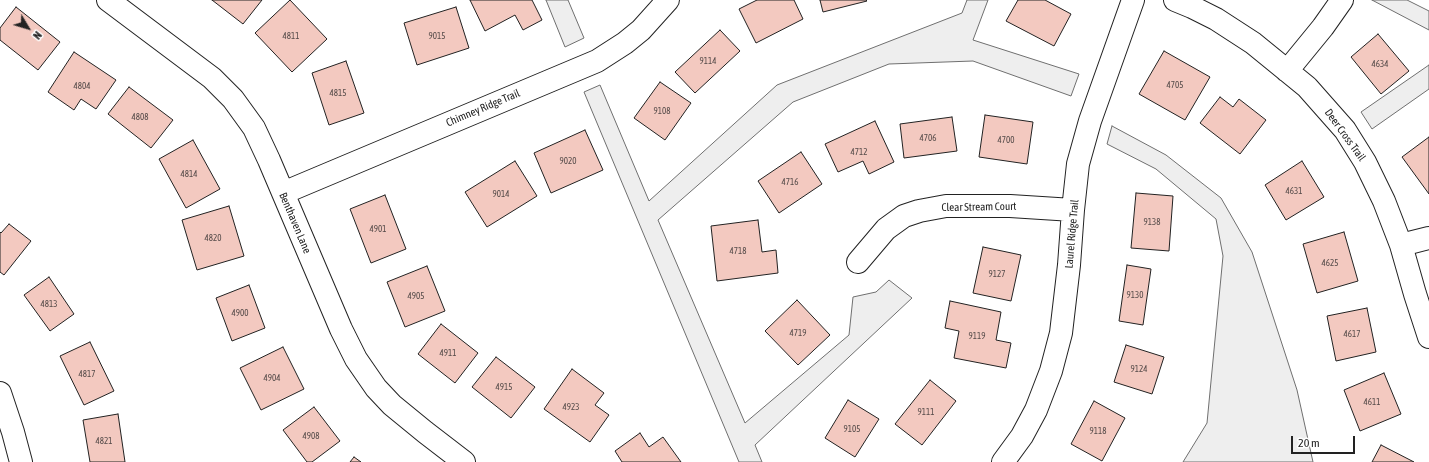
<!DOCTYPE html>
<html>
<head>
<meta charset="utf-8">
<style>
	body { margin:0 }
	#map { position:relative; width:1429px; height:462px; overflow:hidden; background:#fff; font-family:"Asap Condensed",sans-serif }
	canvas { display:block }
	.north { position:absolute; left:8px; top:8px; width:40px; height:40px; -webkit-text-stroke:3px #fff; paint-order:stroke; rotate:128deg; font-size:11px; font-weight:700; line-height:16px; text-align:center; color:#222 }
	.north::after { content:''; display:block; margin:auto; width:14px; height:18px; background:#222; clip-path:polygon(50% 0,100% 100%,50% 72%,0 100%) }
	.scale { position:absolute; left:1291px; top:436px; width:64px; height:18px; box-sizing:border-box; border:2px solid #222; border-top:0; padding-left:5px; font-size:12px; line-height:14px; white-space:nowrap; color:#222; -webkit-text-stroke:3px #fff; paint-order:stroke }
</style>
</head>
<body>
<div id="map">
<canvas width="1429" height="462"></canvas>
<div class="north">N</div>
<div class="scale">20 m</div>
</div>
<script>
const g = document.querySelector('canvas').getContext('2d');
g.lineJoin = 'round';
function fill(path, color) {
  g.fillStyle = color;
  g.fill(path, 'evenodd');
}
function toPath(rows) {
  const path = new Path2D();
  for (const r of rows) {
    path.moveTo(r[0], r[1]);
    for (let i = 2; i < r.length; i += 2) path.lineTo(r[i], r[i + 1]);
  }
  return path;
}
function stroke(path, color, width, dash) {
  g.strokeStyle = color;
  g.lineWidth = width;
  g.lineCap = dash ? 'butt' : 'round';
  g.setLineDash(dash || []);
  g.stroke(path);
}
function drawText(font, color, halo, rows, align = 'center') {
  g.font = font + ' "Asap Condensed",sans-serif';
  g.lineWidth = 3;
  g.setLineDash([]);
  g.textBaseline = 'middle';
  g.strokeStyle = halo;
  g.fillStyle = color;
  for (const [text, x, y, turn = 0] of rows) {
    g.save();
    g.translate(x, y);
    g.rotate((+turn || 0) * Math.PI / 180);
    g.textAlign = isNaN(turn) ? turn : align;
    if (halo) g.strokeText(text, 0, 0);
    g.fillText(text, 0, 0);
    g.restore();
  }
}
const green = toPath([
	[546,0,568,0,584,38,565,47,546,0],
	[967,0,988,0,973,40,1079,74,1071,96,973,61,889,64,793,102,658,220,745,423,849,335,853,297,876,292,889,280,912,298,755,445,762,462,739,462,584,92,600,85,649,201,777,85,962,13,967,0],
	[1372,0,1407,0,1429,11,1429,30,1372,0],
	[1429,65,1429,89,1372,129,1361,112,1429,65],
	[1112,126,1166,155,1221,198,1252,252,1297,390,1313,462,1183,462,1207,423,1223,256,1216,219,1156,169,1107,144,1112,126]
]);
const building = toPath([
	[212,0,262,0,243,24,212,0],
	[290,0,327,39,292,72,255,33,290,0],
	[470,0,532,0,542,20,523,30,515,15,485,31,470,0],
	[757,0,794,0,803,19,756,43,739,9,757,0],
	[820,0,866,0,867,1,823,12,820,0],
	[1018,0,1045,0,1071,14,1054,46,1006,21,1018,0],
	[16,7,60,42,38,70,0,40,0,28,16,7],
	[456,7,469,48,417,65,404,23,456,7],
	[720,30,740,51,695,93,675,72,720,30],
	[1378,34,1409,71,1381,94,1351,57,1378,34],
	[1164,51,1210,77,1185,120,1139,94,1164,51],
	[74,52,116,80,96,109,81,99,74,110,48,92,74,52],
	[346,61,364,113,329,125,312,73,346,61],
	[660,82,691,103,665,140,634,118,660,82],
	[129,87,173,120,151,148,108,114,129,87],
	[1220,97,1233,107,1239,99,1266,120,1240,154,1200,123,1220,97],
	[985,115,1033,122,1027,164,979,157,985,115],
	[952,117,957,151,904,158,900,124,952,117],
	[875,121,894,162,869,174,863,161,838,172,825,144,875,121],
	[585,130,603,170,551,193,534,153,585,130],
	[1429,137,1429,194,1402,157,1429,137],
	[193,140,220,189,186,208,159,159,193,140],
	[801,152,822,184,779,213,758,181,801,152],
	[515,161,537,196,487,227,465,192,515,161],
	[1302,161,1324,197,1286,220,1265,185,1302,161],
	[1136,193,1173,196,1169,251,1131,248,1136,193],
	[385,195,406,249,371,263,350,209,385,195],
	[229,206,244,256,197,270,182,220,229,206],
	[758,220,762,252,776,250,778,273,717,281,711,226,758,220],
	[9,224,31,241,4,275,0,272,0,232,1,233,9,224],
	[1344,232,1358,281,1317,293,1303,244,1344,232],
	[983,247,1021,255,1011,301,973,293,983,247],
	[1127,265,1151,269,1143,325,1119,321,1127,265],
	[427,266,445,311,405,327,387,282,427,266],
	[49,277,74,314,50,331,24,295,49,277],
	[249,285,265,328,232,341,216,298,249,285],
	[797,300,830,335,798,365,765,331,797,300],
	[950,301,1001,312,996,340,1011,343,1006,368,954,358,959,331,945,328,950,301],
	[1367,308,1376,352,1336,361,1327,316,1367,308],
	[441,324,478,353,455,383,418,354,441,324],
	[90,342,114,391,84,405,60,356,90,342],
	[1126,345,1164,357,1152,394,1114,382,1126,345],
	[283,347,304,389,261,410,240,368,283,347],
	[496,357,535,387,511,418,472,387,496,357],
	[572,369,604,393,595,405,609,415,590,442,544,409,572,369],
	[1384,373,1401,414,1360,431,1344,390,1384,373],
	[930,380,956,401,922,445,895,424,930,380],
	[848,400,879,419,855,457,825,438,848,400],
	[1094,401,1125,418,1102,461,1071,444,1094,401],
	[314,407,340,441,312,462,307,462,283,430,314,407],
	[118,414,125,462,90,462,83,420,118,414],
	[640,433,649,447,663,437,681,462,622,462,615,451,640,433],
	[1381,445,1414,462,1372,462,1381,445],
	[354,457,361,462,350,462,354,457]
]);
const minor = toPath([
	[108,0,212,78,233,99,254,128,269,160,341,329,356,359,376,388,392,405,425,432,464,462],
	[1175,0,1192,7,1216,19,1253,43,1307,87,1345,130,1365,162,1384,201,1401,245,1415,294,1429,337],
	[1287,71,1323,27,1342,0],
	[283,193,597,61,625,43,641,30,668,0],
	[1401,245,1429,238],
	[858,262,886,229,904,216,919,211,946,206,1010,206,1073,210],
	[0,393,13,432,21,462],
	[1003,462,1022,436,1036,410,1051,371,1061,333,1069,265,1073,210,1078,164,1090,121,1133,0]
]);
const numberNames = [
	["4811",291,36],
	["9015",437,36],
	["9114",708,61],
	["4634",1380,64],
	["4705",1175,85],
	["4804",82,86],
	["4815",338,93],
	["9108",662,111],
	["4808",140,117],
	["4706",928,138],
	["4700",1006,140],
	["4712",859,152],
	["9020",568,161],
	["4814",189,174],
	["4716",790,182],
	["4631",1294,191],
	["9014",501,194],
	["9138",1152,222],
	["4901",378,229],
	["4820",213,238],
	["4718",738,251],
	["4625",1330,263],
	["9127",997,274],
	["9130",1135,295],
	["4905",416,296],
	["4813",49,304],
	["4900",240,313],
	["4719",798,333],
	["4617",1352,334],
	["9119",977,336],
	["4911",448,353],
	["9124",1139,369],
	["4817",87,374],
	["4904",272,378],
	["4915",504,387],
	["4611",1372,402],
	["4923",571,407],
	["9111",926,412],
	["9105",852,429],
	["9118",1098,431],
	["4908",311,436],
	["4821",104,441]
];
const streetNames = [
	["Chimney Ridge Trail",483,108,-23],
	["Deer Cross Trail",1345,135,54],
	["Clear Stream Court",979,207,-1],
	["Benthaven Lane",295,223,67],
	["Laurel Ridge Trail",1072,234,-85]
];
fill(green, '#eee');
stroke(green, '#6f6f6f', 1);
fill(building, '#f3c9c0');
stroke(building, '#222', 1);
stroke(minor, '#222', 24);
stroke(minor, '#fff', 22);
drawText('9px', '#564c4a', null, numberNames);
drawText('11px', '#222', '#fff', streetNames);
</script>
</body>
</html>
